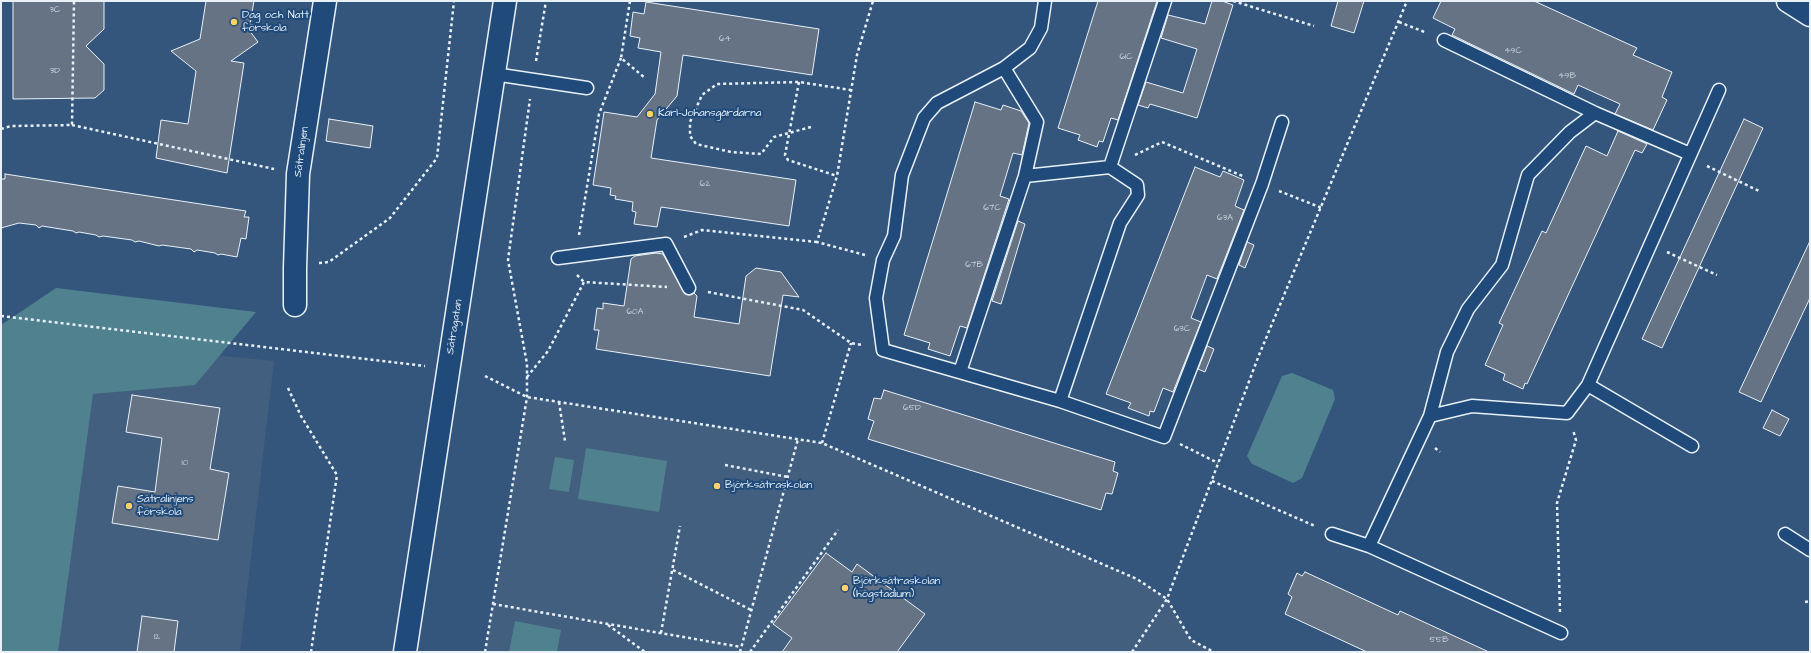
<!DOCTYPE html>
<html>
<head>
<meta charset="utf-8">
<style>
	body { margin:0 }
	#map { position:relative; width:1811px; height:653px; overflow:hidden; background:#34567d; font-family:"Architects Daughter",sans-serif }
	canvas { display:block }
	.frame { position:absolute; inset:0; border:2px solid #e8f1f8; pointer-events:none }
</style>
</head>
<body>
<div id="map">
<canvas width="1811" height="653"></canvas>
<div class="frame"></div>
</div>
<script>
const g = document.querySelector('canvas').getContext('2d');
g.lineJoin = 'round';
function fill(path, color) {
  g.fillStyle = color;
  g.fill(path, 'evenodd');
}
function toPath(rows) {
  const path = new Path2D();
  for (const r of rows) {
    path.moveTo(r[0], r[1]);
    for (let i = 2; i < r.length; i += 2) path.lineTo(r[i], r[i + 1]);
  }
  return path;
}
function stroke(path, color, width, dash) {
  g.strokeStyle = color;
  g.lineWidth = width;
  g.lineCap = dash ? 'butt' : 'round';
  g.setLineDash(dash || []);
  g.stroke(path);
}
function drawText(font, color, halo, rows, align = 'center') {
  g.font = font + ' "Architects Daughter",sans-serif';
  g.lineWidth = 4;
  g.setLineDash([]);
  g.textBaseline = 'middle';
  g.strokeStyle = halo;
  g.fillStyle = color;
  for (const [text, x, y, turn = 0] of rows) {
    g.save();
    g.translate(x, y);
    g.rotate((+turn || 0) * Math.PI / 180);
    g.textAlign = isNaN(turn) ? turn : align;
    if (halo) g.strokeText(text, 0, 0);
    g.fillText(text, 0, 0);
    g.restore();
  }
}
const built = toPath([
	[1,334,274,361,240,652,1,652],
	[527,397,822,443,1137,579,1167,599,1191,640,1214,652,485,652]
]);
const green = toPath([
	[56,288,256,312,195,385,93,394,58,652,1,652,1,325],
	[1292,373,1333,390,1335,399,1302,478,1293,483,1252,464,1247,456,1282,376],
	[586,448,667,461,659,512,578,499],
	[555,457,574,460,569,492,549,489],
	[515,621,561,630,557,652,509,652]
]);
const building = toPath([
	[13,1,104,1,104,29,86,46,104,64,104,90,95,98,13,99,13,1],
	[206,1,254,1,249,30,258,42,231,61,244,63,227,173,156,158,161,120,188,124,196,71,171,51,200,39,206,1],
	[1098,1,1157,1,1118,120,1111,118,1103,142,1099,141,1097,147,1078,140,1080,135,1058,128,1098,1],
	[1212,1,1222,1,1233,5,1197,118,1150,104,1148,108,1138,105,1146,82,1183,93,1197,49,1161,38,1168,15,1205,24,1212,1],
	[1338,1,1364,1,1354,33,1331,26,1338,1],
	[1441,1,1534,1,1637,48,1633,55,1672,72,1662,97,1667,100,1653,130,1615,114,1620,104,1578,85,1574,94,1452,35,1455,29,1433,18,1441,1],
	[646,2,819,29,812,75,683,55,677,96,657,120,651,158,796,180,789,226,661,207,657,227,634,224,636,212,632,211,633,202,615,199,616,196,610,195,611,188,593,185,604,112,637,117,655,94,661,52,638,48,640,38,630,36,633,12,644,14,646,2],
	[975,102,1001,110,1003,105,1021,111,1029,123,1022,155,1013,153,1000,196,1009,199,967,328,960,326,950,356,928,349,930,343,904,335,975,102],
	[329,119,373,126,370,148,326,141,329,119],
	[1744,119,1763,128,1662,348,1642,339,1744,119],
	[1618,131,1647,144,1642,153,1635,150,1527,384,1525,383,1523,389,1503,380,1505,374,1485,365,1503,325,1499,323,1542,231,1546,233,1586,146,1607,156,1618,131],
	[1195,167,1220,177,1223,171,1244,180,1235,206,1244,210,1217,279,1207,275,1191,318,1201,322,1173,392,1163,388,1154,412,1150,411,1149,416,1128,408,1131,403,1106,394,1195,167],
	[5,174,246,211,244,217,249,217,246,239,241,238,237,257,221,254,218,255,215,253,197,250,194,252,191,249,162,245,159,246,139,241,135,242,132,240,103,236,99,237,96,235,79,232,76,233,73,231,42,226,39,228,36,225,19,223,1,228,1,179,5,179,5,174],
	[1018,221,1025,224,1001,304,992,301,1018,221],
	[1810,241,1810,298,1761,402,1739,392,1810,241],
	[1247,242,1254,245,1245,268,1239,265,1247,242],
	[656,253,663,254,685,294,689,295,694,293,697,296,694,317,739,324,746,276,756,268,781,272,799,297,783,295,770,376,596,349,599,330,594,330,597,308,603,309,603,303,624,306,631,259,635,256,656,253],
	[1207,346,1214,349,1205,372,1198,369,1207,346],
	[884,390,1115,462,1113,471,1118,473,1112,494,1106,493,1101,510,868,439,874,421,868,419,874,398,881,399,884,390],
	[132,395,220,408,210,469,229,473,218,540,112,523,118,486,155,492,162,438,126,432,132,395],
	[1772,410,1789,419,1780,436,1763,428,1772,410],
	[826,553,852,572,857,564,925,614,897,652,782,652,792,638,773,624,826,553],
	[1305,572,1398,615,1400,611,1489,652,1367,652,1285,614,1292,597,1288,594,1297,573,1302,576,1305,572],
	[142,616,178,621,174,652,137,652,142,616]
]);
const path = toPath([
	[630,1,621,58,645,78],
	[1233,1,1314,26],
	[1399,22,1427,33],
	[536,61,546,1],
	[799,82,785,155,788,160,837,176],
	[72,125,274,169],
	[811,127,774,137,761,154,731,152,696,144,690,136,690,122,702,95,717,84,799,82,851,90],
	[1,129,11,126,72,125,74,1],
	[1135,155,1162,142,1245,177],
	[1707,166,1759,191],
	[1279,191,1322,208],
	[579,235,599,114,621,58],
	[684,237,702,230,817,242],
	[1667,252,1717,275],
	[865,255,817,242,837,176,857,55,873,1],
	[319,263,329,262,390,218,437,158,454,1],
	[577,275,584,282],
	[708,292,803,310,851,343,863,345],
	[1,316,425,366],
	[485,376,527,397,822,443,1137,579,1167,599,1191,640,1214,652],
	[527,377,548,351,584,282,667,287],
	[288,388,301,416,337,475,311,652],
	[559,402,565,441],
	[822,443,851,343],
	[1180,444,1218,463],
	[1435,448,1440,452],
	[725,465,788,477],
	[1212,481,1315,526],
	[673,570,751,610],
	[1805,602,1810,601],
	[493,604,741,647],
	[1560,612,1557,503,1576,440,1573,430],
	[608,625,645,652],
	[661,633,680,526],
	[485,652,527,397,527,364,508,260,530,99],
	[740,652,798,439],
	[750,652,838,530],
	[1132,652,1167,599,1259,355,1407,1]
]);
const lane = toPath([
	[1045,1,1041,28,1030,48,1004,68,937,103,924,118,902,175,894,236,883,260,876,298,883,350,1060,401,1164,437,1262,184,1282,122],
	[1444,40,1595,113],
	[1004,68,1037,122,1025,176],
	[494,74,587,88],
	[1110,167,1165,1],
	[558,258,666,244,689,288],
	[960,372,1025,176,1110,167,1137,185,1138,195,1120,223,1060,401],
	[1588,385,1692,446],
	[1430,416,1472,406,1567,413,1588,385,1719,90],
	[1332,534,1369,546,1561,633],
	[1785,534,1810,550],
	[1369,546,1430,416,1447,352,1468,309,1502,265,1528,175,1570,132,1595,113,1690,154]
]);
const street = toPath([
	[295,305,295,268,298,174,325,1]
]);
const secondary = toPath([
	[1788,1,1810,15],
	[405,652,505,1]
]);
const markers = [
	[234,22,4,"#ffd166"],
	[650,114,4,"#ffd166"],
	[717,486,4,"#ffd166"],
	[129,506,4,"#ffd166"],
	[845,588,4,"#ffd166"]
];
const numberNames = [
	["3C",55,10],
	["64",725,39],
	["49C",1513,51],
	["61C",1126,57],
	["3D",55,71],
	["49B",1567,76],
	["62",705,184],
	["67C",992,208],
	["63A",1225,218],
	["67B",974,265],
	["60A",635,312],
	["63C",1182,329],
	["65D",912,408],
	["10",185,463],
	["12",157,637],
	["55B",1439,640]
];
const poiNames = [
	["Dag och Natt",242,16],
	["förskola",242,29],
	["Karl-Johansgårdarna",658,114],
	["Björksätraskolan",725,486],
	["Sätralinjens",137,500],
	["förskola",137,513],
	["Björksätraskolan",853,582],
	["(högstadium)",853,595]
];
const streetNames = [
	["Sätralinjen",302,152,-82],
	["Sätragatan",455,327,-81]
];
fill(built, '#435f7f');
fill(green, '#4f828e');
fill(building, '#667385');
stroke(building, '#e8f1f8', 1);
stroke(lane, '#e8f1f8', 15);
stroke(street, '#e8f1f8', 25);
stroke(secondary, '#e8f1f8', 25);
stroke(path, '#e8f1f8', 2.5, [3, 3]);
stroke(lane, '#1f4a7a', 12);
stroke(street, '#1f4a7a', 22);
stroke(secondary, '#1f4a7a', 22);
for (const [x, y, r, color] of markers) {
  const dot = new Path2D();
  dot.arc(x, y, r, 0, 2 * Math.PI);
  g.fillStyle = color;
  g.fill(dot);
  stroke(dot, '#1f4a7a', 1.5);
}
drawText('9px', '#c8d2db', null, numberNames);
drawText('11px', '#e8f1f8', '#1f4a7a', poiNames, 'left');
drawText('11px', '#e8f1f8', '#1f4a7a', streetNames);
</script>
</body>
</html>
